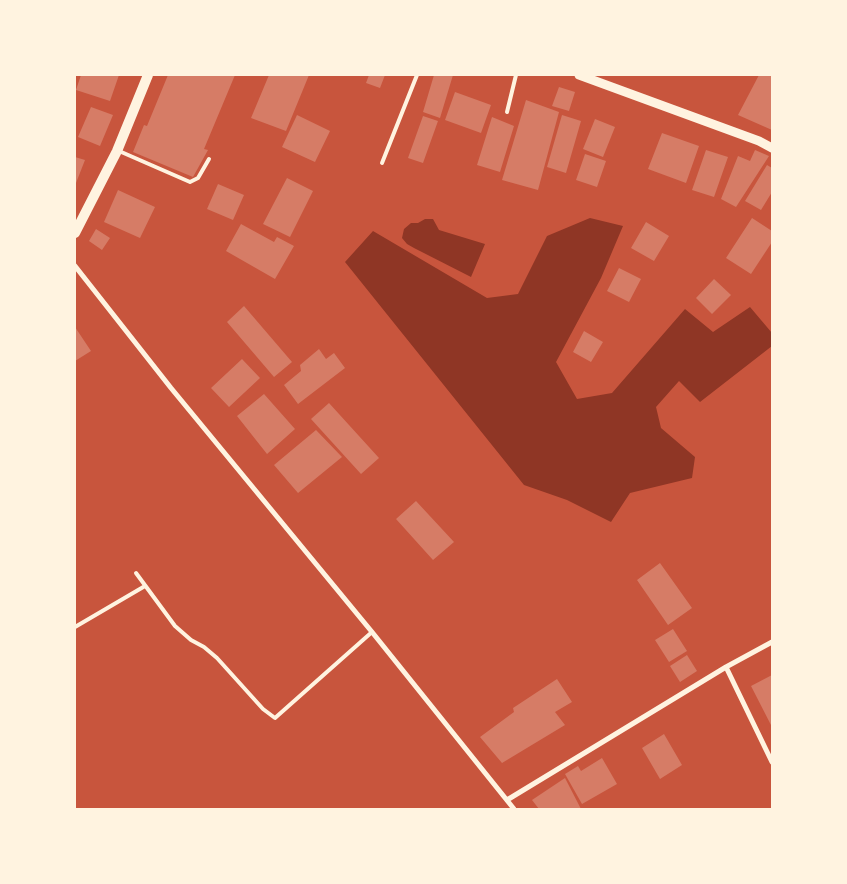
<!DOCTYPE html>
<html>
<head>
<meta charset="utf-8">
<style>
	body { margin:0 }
	#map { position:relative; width:847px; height:884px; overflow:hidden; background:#c8553d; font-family:Cabin,sans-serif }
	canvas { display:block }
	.frame { position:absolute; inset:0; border:76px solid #fff3e0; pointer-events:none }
</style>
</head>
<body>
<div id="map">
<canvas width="847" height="884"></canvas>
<div class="frame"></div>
</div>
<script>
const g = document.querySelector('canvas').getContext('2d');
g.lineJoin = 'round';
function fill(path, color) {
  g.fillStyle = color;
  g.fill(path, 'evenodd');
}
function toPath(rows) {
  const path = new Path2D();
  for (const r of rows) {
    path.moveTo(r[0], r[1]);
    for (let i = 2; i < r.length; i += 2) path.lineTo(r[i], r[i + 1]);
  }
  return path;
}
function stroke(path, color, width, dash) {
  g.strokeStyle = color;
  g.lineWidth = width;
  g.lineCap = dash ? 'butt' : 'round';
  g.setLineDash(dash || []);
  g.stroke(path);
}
const water = toPath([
	[590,218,623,226,601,278,556,362,577,399,612,393,685,309,713,332,750,307,772,333,772,346,700,402,679,381,656,407,661,428,695,457,692,478,630,493,611,522,567,500,524,485,345,262,373,231,487,298,518,294,547,236],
	[425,219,433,219,439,230,485,244,471,277,414,248,407,244,402,238,404,229,411,223,418,223]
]);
const building = toPath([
	[81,75,119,75,110,101,76,90],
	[168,75,235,75,204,149,208,150,193,177,133,152,144,125,147,126],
	[269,75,309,75,286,131,251,118],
	[369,75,385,75,380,88,366,83],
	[434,75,453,75,440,118,423,112],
	[759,75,772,75,772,130,738,115],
	[559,87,575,92,569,111,552,106],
	[455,92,491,105,481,133,445,120],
	[526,100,559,112,538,190,502,180],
	[91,107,113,115,100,146,78,137],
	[297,115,330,131,315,162,282,147],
	[562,115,581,121,566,173,547,167],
	[423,116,438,121,423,163,408,158],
	[492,117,514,126,500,172,477,165],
	[595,119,615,127,603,157,583,149],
	[662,133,699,146,686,183,648,169],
	[706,150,728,157,714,197,692,190],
	[755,150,769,156,736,207,721,199,738,156,750,161],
	[585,154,606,161,597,187,576,180],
	[75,157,85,160,76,183,75,182],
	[767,165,772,168,772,192,761,210,745,201],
	[287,178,313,191,290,237,263,224],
	[218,184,244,195,233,220,207,209],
	[118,190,155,207,140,238,104,222],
	[752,218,772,231,772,242,751,274,726,258],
	[646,222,669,236,654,261,631,248],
	[241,224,274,242,277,237,294,246,275,279,226,251],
	[96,229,110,238,102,250,89,241],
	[619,268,641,279,629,302,607,291],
	[714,279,731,295,712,314,696,298],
	[244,306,292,362,274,377,227,322],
	[75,327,91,351,75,361],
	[584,331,603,342,591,362,573,352],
	[319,349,326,359,334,353,345,368,298,404,284,385,301,371,300,365],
	[242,359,260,378,229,407,211,388],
	[264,394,295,429,267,454,237,416],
	[329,403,379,458,361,474,311,419],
	[316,430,342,457,298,493,274,465],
	[416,501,454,542,433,560,396,519],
	[660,563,692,608,668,625,637,580],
	[673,629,687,651,669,662,655,640],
	[687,655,697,671,680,682,670,666],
	[772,675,772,727,751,686],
	[557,679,572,702,555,712,565,725,502,763,480,737,514,712,513,708],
	[664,734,682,765,660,779,642,748],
	[602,758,617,784,582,804,565,774,578,766,581,771],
	[565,778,581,809,539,809,532,800]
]);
const service = toPath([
	[507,112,516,75],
	[119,151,190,182,198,178,209,159],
	[382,163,417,75],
	[136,573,175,626,191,640,204,647,217,658,263,709,275,718,372,632],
	[75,627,145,586]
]);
const minor = toPath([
	[75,266,171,388,372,632,514,809],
	[726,667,772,762],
	[507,800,726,667,772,642]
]);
const tertiary = toPath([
	[579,75,759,141,772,148]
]);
const secondary = toPath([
	[75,233,117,151,148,75]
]);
fill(water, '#8f3625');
fill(building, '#d67c66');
stroke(service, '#fff3e0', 4);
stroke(minor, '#fff3e0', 5);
stroke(tertiary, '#fff3e0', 9);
stroke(secondary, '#fff3e0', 10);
</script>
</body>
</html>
